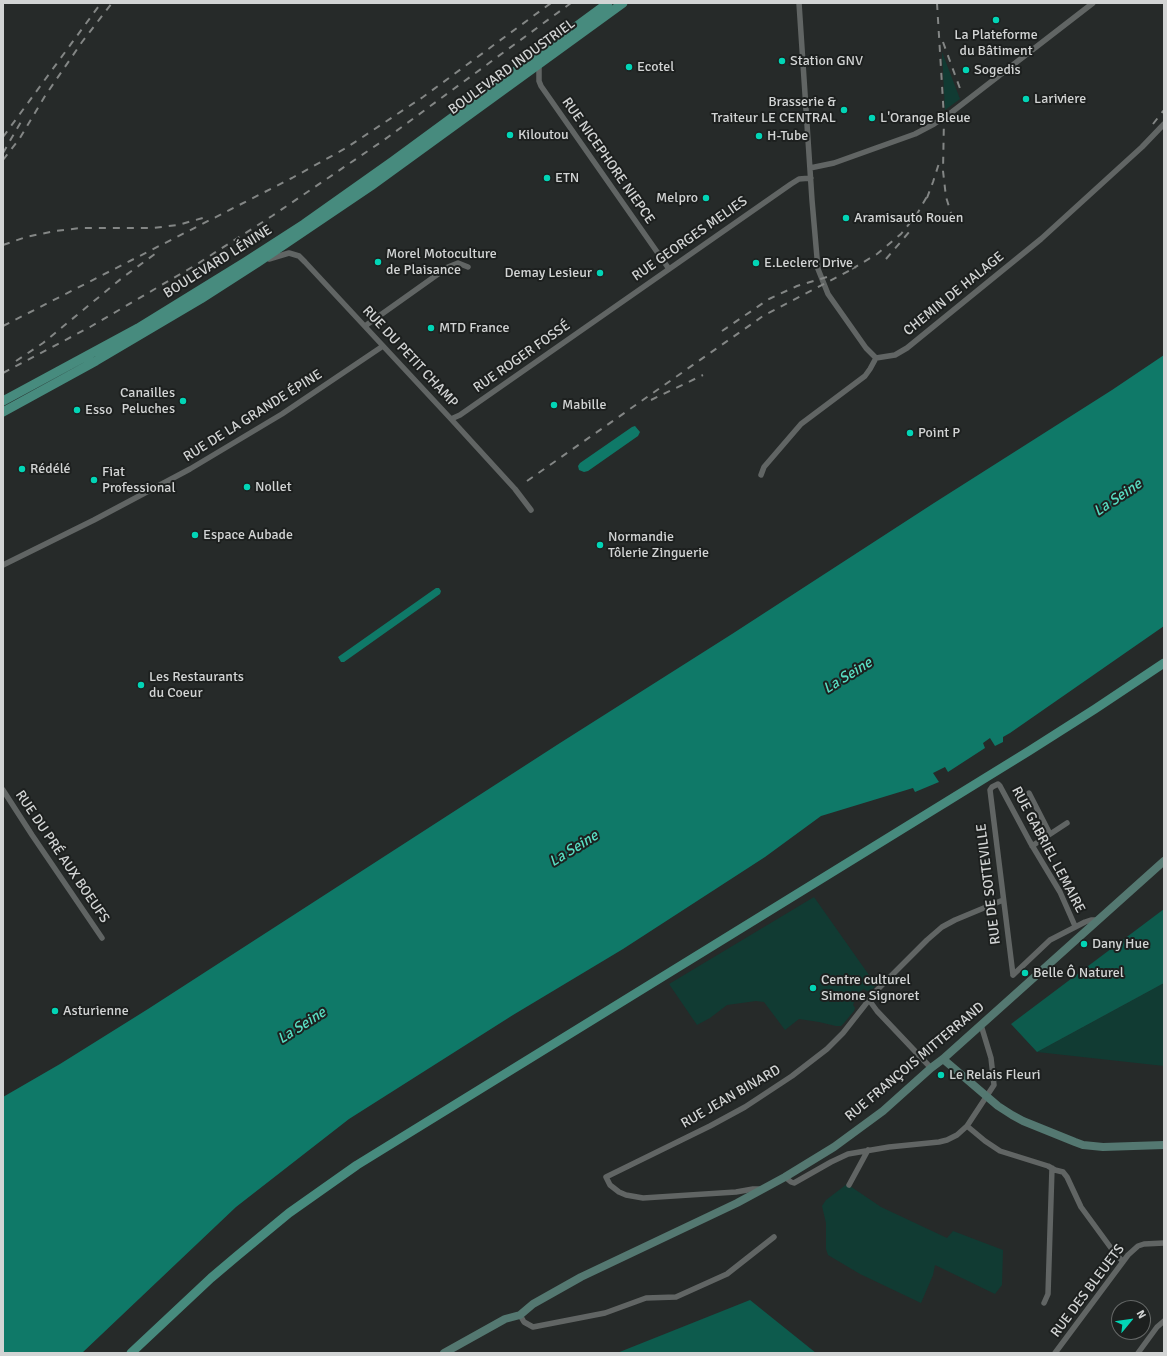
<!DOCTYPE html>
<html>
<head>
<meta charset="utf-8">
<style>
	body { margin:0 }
	#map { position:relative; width:1167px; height:1356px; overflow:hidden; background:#262a29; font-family:Signika,sans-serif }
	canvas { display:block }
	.frame { position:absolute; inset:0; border:4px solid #d2d4d4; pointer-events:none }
	.north { position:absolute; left:1111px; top:1300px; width:40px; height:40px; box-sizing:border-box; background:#1d201f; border:1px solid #656867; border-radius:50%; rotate:61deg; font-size:11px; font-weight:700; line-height:16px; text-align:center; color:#d2d4d4 }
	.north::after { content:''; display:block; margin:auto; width:14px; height:18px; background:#02d5b6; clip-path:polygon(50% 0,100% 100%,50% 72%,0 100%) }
</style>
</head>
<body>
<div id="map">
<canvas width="1167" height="1356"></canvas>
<div class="frame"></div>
<div class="north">N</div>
</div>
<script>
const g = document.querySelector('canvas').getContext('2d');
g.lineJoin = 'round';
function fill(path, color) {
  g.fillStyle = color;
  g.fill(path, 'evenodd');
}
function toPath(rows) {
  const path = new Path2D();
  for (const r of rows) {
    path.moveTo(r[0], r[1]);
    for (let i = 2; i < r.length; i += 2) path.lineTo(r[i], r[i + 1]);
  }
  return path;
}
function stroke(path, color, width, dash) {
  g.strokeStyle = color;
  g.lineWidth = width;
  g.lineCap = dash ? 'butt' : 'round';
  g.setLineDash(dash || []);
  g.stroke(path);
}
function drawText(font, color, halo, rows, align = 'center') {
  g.font = font + ' Signika,sans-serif';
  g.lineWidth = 4;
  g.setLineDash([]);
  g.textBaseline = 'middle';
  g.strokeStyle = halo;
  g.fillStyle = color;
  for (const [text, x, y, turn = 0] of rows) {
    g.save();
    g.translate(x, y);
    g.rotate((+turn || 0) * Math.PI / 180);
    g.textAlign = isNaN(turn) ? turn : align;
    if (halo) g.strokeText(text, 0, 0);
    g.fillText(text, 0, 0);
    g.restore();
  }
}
const green = toPath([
	[942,52,960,99,945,110],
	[814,897,876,985,871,991,867,991,864,989,859,992,857,995,853,1005,855,1008,854,1011,844,1023,841,1026,836,1026,819,1022,799,1019,785,1030,764,1002,756,1001,727,1005,710,1018,697,1025,669,984],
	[1164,983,1164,1066,1037,1052],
	[847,1184,881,1207,947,1238,953,1231,1003,1250,1002,1285,995,1294,935,1265,933,1275,921,1303,860,1274,828,1255,826,1249,826,1223,822,1206,826,1200]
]);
const forest = toPath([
	[1164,909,1164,983,1037,1052,1011,1024],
	[750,1300,816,1353,617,1353]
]);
const water = toPath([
	[1164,355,1164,626,1010,733,1003,737,1003,742,995,746,990,738,983,743,985,748,948,772,945,767,933,773,939,782,915,792,913,788,821,816,765,857,623,949,513,1015,349,1119,236,1207,82,1353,3,1353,3,1097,60,1064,148,1009,560,743,732,634,934,503,1112,390],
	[635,426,640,432,638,436,588,471,584,472,579,470,578,466,580,463,632,427],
	[436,588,439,588,441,591,440,594,344,662,341,662,338,657]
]);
const street = toPath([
	[799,3,812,200,818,269,828,294,866,348,876,358],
	[539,64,539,81,541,86,669,269],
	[810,168,834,163,915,134,934,124,952,112,1093,3],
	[269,259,289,253,299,256,305,262,451,419,515,489,531,510],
	[365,326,448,267,458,263,468,267],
	[876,358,895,355,907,348,1041,239,1142,147,1164,124],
	[451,419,460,415,791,184,799,179,811,178],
	[761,475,764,467,801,424,865,376,870,369,876,358],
	[3,565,94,520,190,469,282,414,383,346],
	[3,790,32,835,102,938],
	[1029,793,1050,834],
	[1032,846,1067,823],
	[1013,975,990,790,992,787,998,784,1000,786,1030,842,1060,892,1075,926],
	[1013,975,1050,940,1085,922,1091,920,1098,920],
	[869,1000,877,1011,931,1068],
	[967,1126,985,1141,1000,1151,1048,1166,1055,1170,1063,1172,1067,1177,1081,1207,1111,1248,1123,1262],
	[785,1177,791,1182,794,1183,831,1162,848,1154,889,1147,939,1142,947,1140,957,1135,967,1126,994,1085,991,1058,981,1025],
	[849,1185,868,1150],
	[762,1189,753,1189,736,1192,643,1198,626,1195,619,1192,610,1185,606,1177,710,1126,745,1107,792,1076,827,1049,843,1033,876,991,927,940,942,927,955,920,1003,900],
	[1044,1303,1048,1294,1052,1168],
	[520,1315,524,1322,533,1327,605,1313,646,1298,676,1297,727,1274,774,1237],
	[1055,1353,1128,1255,1138,1246,1144,1244,1164,1243],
	[1138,1353,1157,1327,1164,1321]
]);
const secondary = toPath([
	[943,1059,998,1106,1012,1115,1023,1121,1075,1142,1083,1145,1103,1147,1164,1145],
	[444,1353,505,1319,520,1315,533,1304,581,1277,737,1203,785,1177,834,1147,883,1111,931,1068,943,1059,1164,861]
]);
const primary = toPath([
	[3,401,138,328,245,262,304,224,393,161,608,3],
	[3,412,96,361,201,299,257,263,371,186,623,3],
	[131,1353,211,1278,237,1256,289,1213,357,1165,1029,751,1095,709,1164,663]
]);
const rail = toPath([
	[937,3,944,118,943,171,946,197,951,213],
	[943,42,962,94],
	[1153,124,1164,110],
	[3,137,101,3],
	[3,153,22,120],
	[3,160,20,138,45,96,82,42,112,3],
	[927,198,933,182,940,160],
	[3,245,26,237,55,231,81,228,153,228,178,225,206,217],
	[886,259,910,231],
	[852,269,877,254,901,234,917,214,929,193],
	[3,326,292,178,346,148,423,97,551,3],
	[722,331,769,299,797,286,827,277],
	[16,361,43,343,122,278,159,251],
	[3,373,90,327,194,266,272,216,384,140,571,3],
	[651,400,703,375],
	[527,481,763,316,856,267]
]);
const markers = [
	[996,20,4,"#02d5b6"],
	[782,61,4,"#02d5b6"],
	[629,67,4,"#02d5b6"],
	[966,70,4,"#02d5b6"],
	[1026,99,4,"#02d5b6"],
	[844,110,4,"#02d5b6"],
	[872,118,4,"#02d5b6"],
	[510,135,4,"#02d5b6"],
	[759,136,4,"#02d5b6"],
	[547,178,4,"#02d5b6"],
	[706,198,4,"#02d5b6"],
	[846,218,4,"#02d5b6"],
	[378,262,4,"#02d5b6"],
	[756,263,4,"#02d5b6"],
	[600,273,4,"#02d5b6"],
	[431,328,4,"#02d5b6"],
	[183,401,4,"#02d5b6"],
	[554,405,4,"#02d5b6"],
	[77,410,4,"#02d5b6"],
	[910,433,4,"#02d5b6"],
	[22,469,4,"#02d5b6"],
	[94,480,4,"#02d5b6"],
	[247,487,4,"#02d5b6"],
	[195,535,4,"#02d5b6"],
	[600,545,4,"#02d5b6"],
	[141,685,4,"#02d5b6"],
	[1084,944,4,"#02d5b6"],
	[1025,973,4,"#02d5b6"],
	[813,988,4,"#02d5b6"],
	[55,1011,4,"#02d5b6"],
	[941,1075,4,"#02d5b6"]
];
const poiNames = [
	["La Plateforme",996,35,"center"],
	["du Bâtiment",996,51,"center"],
	["Station GNV",790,61],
	["Ecotel",637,67],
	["Sogedis",974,70],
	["Lariviere",1034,99],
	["Brasserie &",836,102,"right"],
	["Traiteur LE CENTRAL",836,118,"right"],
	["L'Orange Bleue",880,118],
	["Kiloutou",518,135],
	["H-Tube",767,136],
	["ETN",555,178],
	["Melpro",698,198,"right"],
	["Aramisauto Rouen",854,218],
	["Morel Motoculture",386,254],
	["de Plaisance",386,270],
	["E.Leclerc Drive",764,263],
	["Demay Lesieur",592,273,"right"],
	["MTD France",439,328],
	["Canailles",175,393,"right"],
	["Peluches",175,409,"right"],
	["Mabille",562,405],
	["Esso",85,410],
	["Point P",918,433],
	["Rédélé",30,469],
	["Fiat",102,472],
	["Professional",102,488],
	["Nollet",255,487],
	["Espace Aubade",203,535],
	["Normandie",608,537],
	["Tôlerie Zinguerie",608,553],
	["Les Restaurants",149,677],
	["du Coeur",149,693],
	["Dany Hue",1092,944],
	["Belle Ô Naturel",1033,973],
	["Centre culturel",821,980],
	["Simone Signoret",821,996],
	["Asturienne",63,1011],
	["Le Relais Fleuri",949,1075]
];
const streetNames = [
	["BOULEVARD INDUSTRIEL",512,67,-36],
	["RUE NICEPHORE NIEPCE",608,161,55],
	["RUE GEORGES MELIES",690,239,-35],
	["BOULEVARD LÉNINE",218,262,-32],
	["CHEMIN DE HALAGE",954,294,-39],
	["RUE DU PETIT CHAMP",410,357,47],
	["RUE ROGER FOSSÉ",522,357,-35],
	["RUE DE LA GRANDE ÉPINE",253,416,-32],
	["RUE GABRIEL LEMAIRE",1048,850,62],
	["RUE DU PRÉ AUX BOEUFS",62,857,56],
	["RUE DE SOTTEVILLE",989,884,-97],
	["RUE FRANÇOIS MITTERRAND",915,1062,-40],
	["RUE JEAN BINARD",731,1097,-30],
	["RUE DES BLEUETS",1088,1291,-53]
];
const waterNames = [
	["La Seine",1118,498,-34],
	["La Seine",848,676,-32],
	["La Seine",574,849,-32],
	["La Seine",302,1026,-33]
];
fill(green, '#113b33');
fill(forest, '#0d5b4d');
fill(water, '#0f7968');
stroke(street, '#616564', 5.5);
stroke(secondary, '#547871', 8);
stroke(primary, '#478b7e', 9);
stroke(rail, '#838685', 2, [7, 7]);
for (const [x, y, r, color] of markers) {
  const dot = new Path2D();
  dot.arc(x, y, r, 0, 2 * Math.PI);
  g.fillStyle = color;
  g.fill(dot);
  stroke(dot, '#1d201f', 1.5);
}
drawText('14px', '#d2d4d4', '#1d201f', poiNames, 'left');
drawText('14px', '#d2d4d4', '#1d201f', streetNames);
drawText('italic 15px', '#59dec3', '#1d201f', waterNames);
</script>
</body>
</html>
